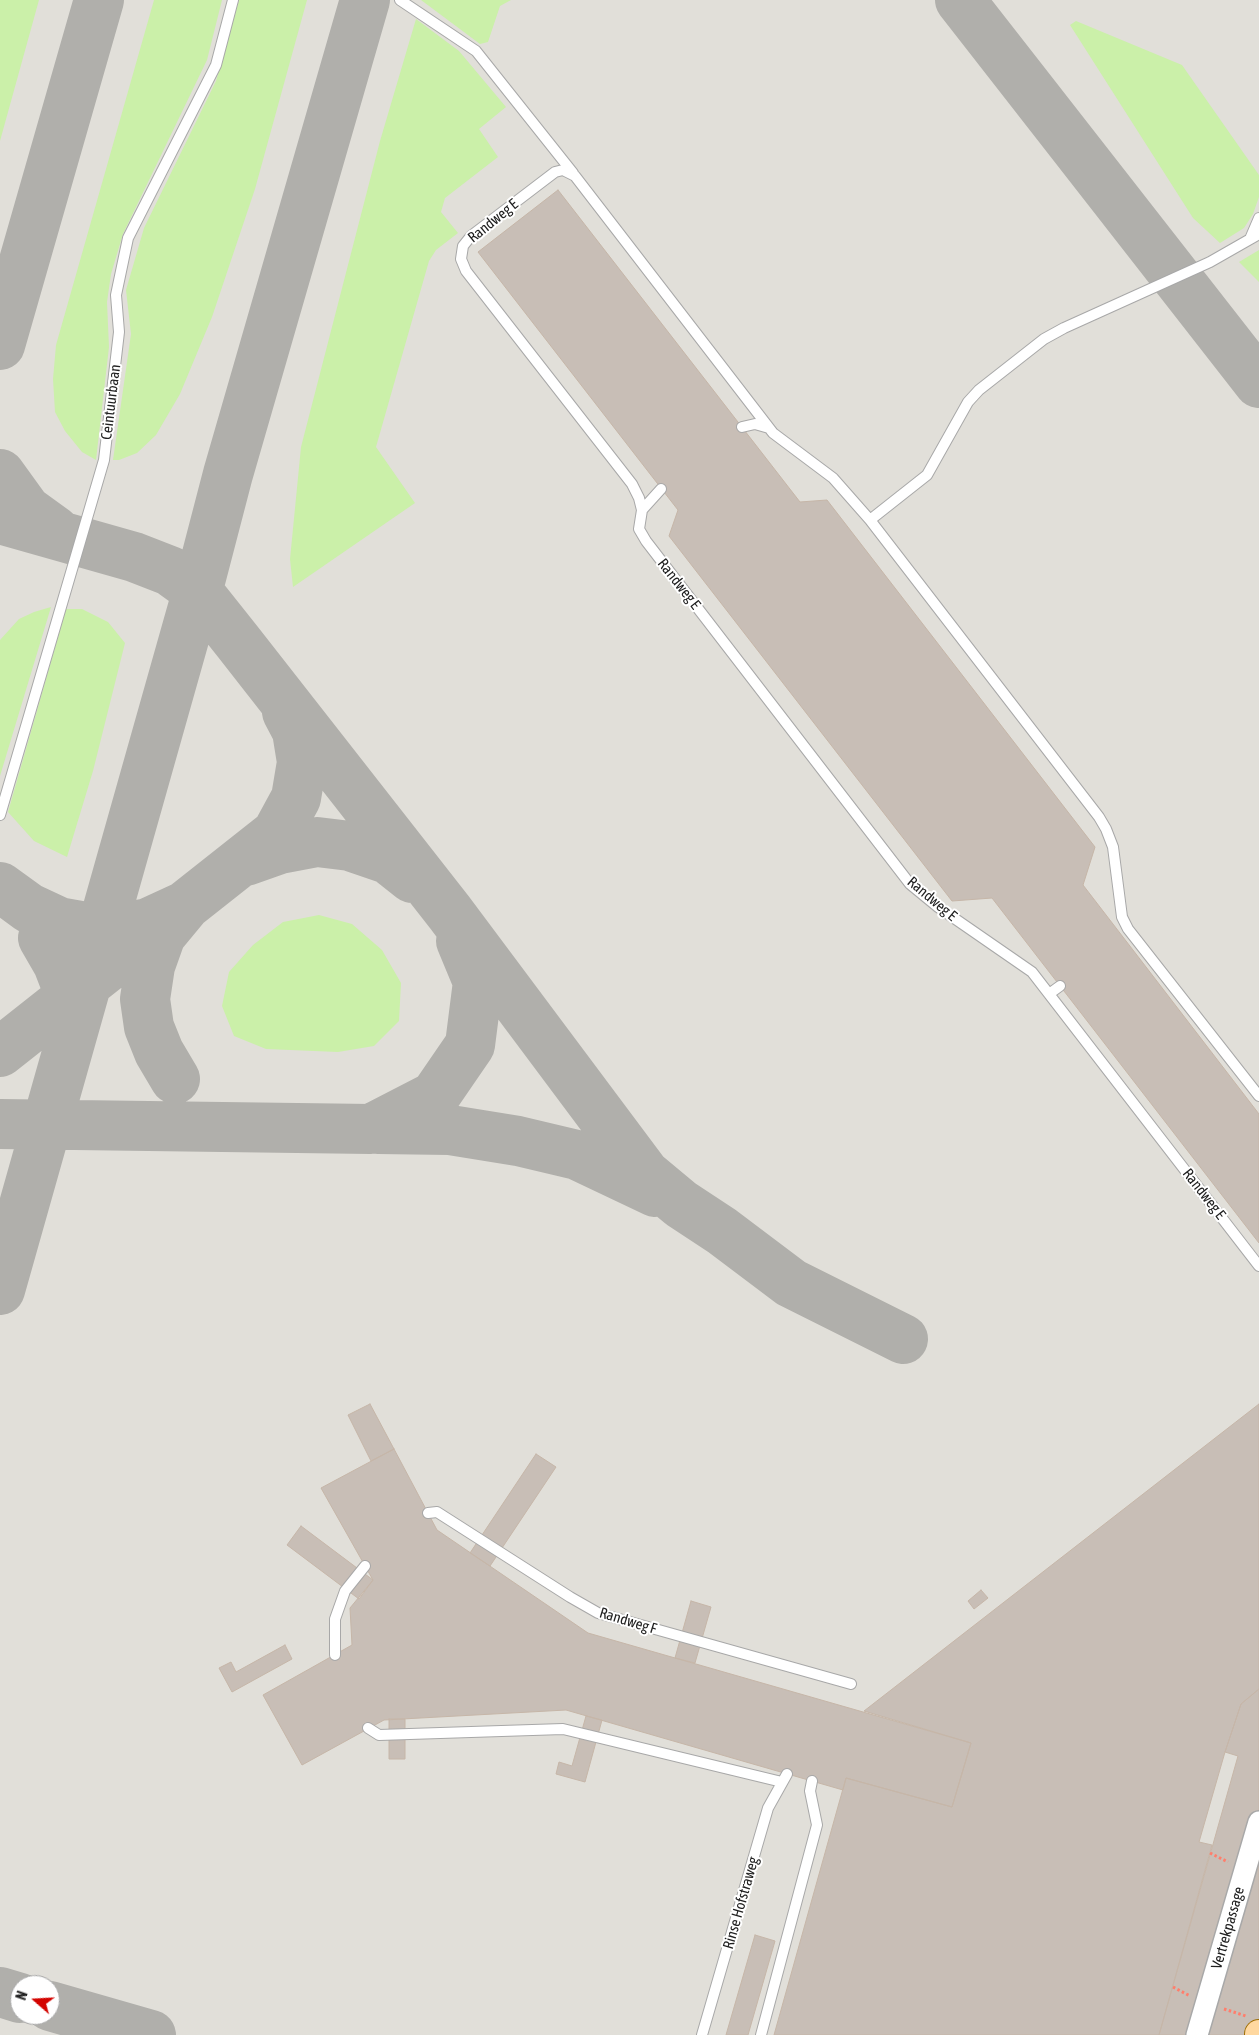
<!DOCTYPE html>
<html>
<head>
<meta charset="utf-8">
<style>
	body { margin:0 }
	#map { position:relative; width:1259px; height:2035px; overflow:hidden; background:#f2efe7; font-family:"Asap Condensed",sans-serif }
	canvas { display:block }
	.north { position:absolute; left:10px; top:1975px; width:50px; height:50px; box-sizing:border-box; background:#fff; border:1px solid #a6a6a6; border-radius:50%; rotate:289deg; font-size:14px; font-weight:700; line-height:20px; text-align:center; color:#212121 }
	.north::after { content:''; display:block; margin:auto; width:18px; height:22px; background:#d30400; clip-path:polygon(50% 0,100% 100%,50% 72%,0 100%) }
</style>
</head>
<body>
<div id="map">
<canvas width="1259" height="2035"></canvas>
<div class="north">N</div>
</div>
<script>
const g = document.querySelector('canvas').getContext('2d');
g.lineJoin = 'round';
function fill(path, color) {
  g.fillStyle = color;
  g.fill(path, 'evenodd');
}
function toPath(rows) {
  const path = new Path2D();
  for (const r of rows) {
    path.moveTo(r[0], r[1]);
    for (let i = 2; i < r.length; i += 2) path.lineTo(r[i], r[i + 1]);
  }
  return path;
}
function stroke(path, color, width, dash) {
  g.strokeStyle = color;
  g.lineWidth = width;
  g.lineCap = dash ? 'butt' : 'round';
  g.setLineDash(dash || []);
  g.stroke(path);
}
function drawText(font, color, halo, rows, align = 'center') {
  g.font = font + ' "Asap Condensed",sans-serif';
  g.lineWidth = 4;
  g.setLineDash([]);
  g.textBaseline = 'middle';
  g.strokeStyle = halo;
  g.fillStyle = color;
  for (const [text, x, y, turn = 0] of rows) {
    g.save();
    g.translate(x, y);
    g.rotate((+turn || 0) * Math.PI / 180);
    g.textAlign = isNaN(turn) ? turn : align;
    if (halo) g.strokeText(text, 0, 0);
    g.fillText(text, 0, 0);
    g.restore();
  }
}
const airport = toPath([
	[0,0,1259,0,1259,2035,0,2035],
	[20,1985,50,1985,50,2015,20,2015]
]);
const grass = toPath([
	[0,0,39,0,0,141],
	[154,0,222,0,207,60,123,234,111,274,107,302,109,347,96,460,82,452,65,431,55,412,53,379,56,345],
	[239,0,307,0,255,189,212,317,180,394,156,435,137,453,119,460,113,460,131,334,126,290,144,228,216,81],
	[421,0,511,0,500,6,488,42,480,44],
	[416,19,459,51,506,107,479,129,498,157,445,198,441,212,458,233,436,250,429,261,376,447,415,503,293,587,290,559,301,447,380,141],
	[1076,21,1182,65,1259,175,1259,197,1253,214,1244,228,1220,243,1193,218,1070,25],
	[1259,250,1259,282,1239,262],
	[51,607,0,776,0,640,19,619,34,612],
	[66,609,82,609,108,622,125,643,93,771,67,857,34,841,8,812],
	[319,915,352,924,382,950,401,983,399,1021,374,1046,338,1052,266,1049,234,1036,222,1006,229,972,253,945,283,922]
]);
const taxiway = toPath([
	[960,0,1259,383],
	[0,345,99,0],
	[0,474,26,510,55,531],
	[0,519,134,557,170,571,188,584,203,598,238,642,450,913,645,1174,681,1204,722,1231,791,1283,903,1339],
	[246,861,280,849,317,842,350,846,388,859,412,878],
	[0,887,29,908,59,922,87,927,120,929,148,923,185,906,161,935,150,966,145,999,149,1027,159,1052,175,1079],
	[43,938,58,964,68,990,71,1028],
	[0,1052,277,833,296,798,302,762,297,731,287,712],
	[0,1124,371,1129,435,1096,470,1045,478,982,461,941],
	[378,1129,450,1130,518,1141,577,1155,655,1192],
	[0,1290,197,593,228,474,365,0],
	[0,1992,20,1998],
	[50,2006,151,2035]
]);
const building = toPath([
	[558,190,800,502,827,500,1095,847,1083,885,1259,1114,1259,1243,992,898,952,901,669,536,678,510,478,252,558,190],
	[370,1404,394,1449,371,1461,348,1415,370,1404],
	[1259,1404,1259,1689,1241,1704,1225,1752,1199,1842,1212,1845,1159,2035,774,2035,846,1778,952,1807,971,1743,864,1711,1259,1404],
	[394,1449,437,1530,588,1633,971,1743,952,1807,846,1778,843,1790,566,1710,384,1720,302,1765,263,1695,352,1645,350,1608,373,1580,321,1488,394,1449],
	[536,1454,556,1467,490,1566,470,1553,536,1454],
	[301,1526,373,1580,359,1599,287,1545,301,1526],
	[981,1590,988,1598,974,1609,968,1601,981,1590],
	[691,1601,711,1607,695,1663,675,1658,691,1601],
	[285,1645,292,1659,232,1692,219,1668,231,1662,236,1672,285,1645],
	[1259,1689,1259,2035,1159,2035,1238,1756,1225,1752,1241,1704,1259,1689],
	[586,1716,602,1720,585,1782,556,1774,559,1762,572,1766,586,1716],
	[389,1719,405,1719,405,1759,389,1759,389,1719],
	[755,1935,775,1941,748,2035,726,2035,755,1935]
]);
const path = toPath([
	[1210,1853,1228,1862],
	[1173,1987,1190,1996],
	[1224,2009,1246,2016]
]);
const service = toPath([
	[400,0,476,51,573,173],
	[1250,239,1259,218],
	[742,427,755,424,769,428],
	[642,510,661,489],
	[870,520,927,475,968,402,979,390,1044,339,1064,328,1210,262,1259,234],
	[0,815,104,460,119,332,116,295,128,238,216,65,233,0],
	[1049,994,1060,986],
	[1259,1096,1128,929,1122,917,1113,847,1106,829,1099,817,870,520,833,478,773,433,575,176,563,170,555,172,471,236,463,246,461,259,466,271,632,484,639,498,642,510,639,529,646,541,910,884,938,907,1032,972,1259,1266],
	[428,1513,437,1512,570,1597,598,1613,851,1684],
	[335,1655,335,1619,345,1591,365,1566],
	[368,1728,379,1735,563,1729,782,1782],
	[702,2035,768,1808,787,1774],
	[761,2035,817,1825,810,1791,812,1781]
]);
const minor = toPath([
	[1197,2035,1259,1822]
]);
const primary = toPath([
	[1259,2035,1259,2034]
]);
const streetNames = [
	["Randweg E",493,221,-39],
	["Ceintuurbaan",111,402,-83],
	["Randweg E",679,584,52],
	["Randweg E",932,899,40],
	["Randweg E",1204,1194,52],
	["Randweg F",628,1621,17],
	["Rinse Hofstraweg",741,1903,-74],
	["Vertrekpassage",1228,1928,-74]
];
fill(airport, '#e1dfd9');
fill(grass, '#cbf0a9');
stroke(taxiway, '#b0afab', 50);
fill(building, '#c8beb6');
stroke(building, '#c6b6a8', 1);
stroke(service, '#a8a8a8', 12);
stroke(minor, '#a8a8a8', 24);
stroke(primary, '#9f6d00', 30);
stroke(path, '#ff7e6c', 3, [2.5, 2.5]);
stroke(service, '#fff', 10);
stroke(minor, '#fff', 21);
stroke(primary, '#ffd8a0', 28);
drawText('15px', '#212121', '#fff', streetNames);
</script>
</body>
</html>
